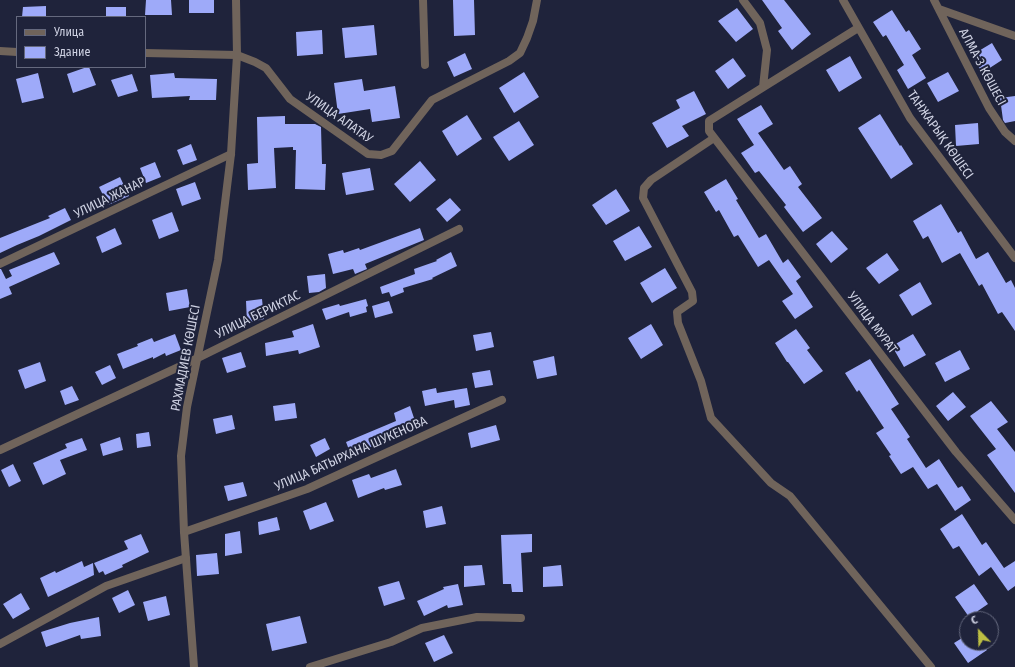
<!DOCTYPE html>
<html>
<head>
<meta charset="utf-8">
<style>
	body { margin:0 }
	#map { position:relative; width:1015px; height:667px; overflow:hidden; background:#1f233b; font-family:"Fira Sans Condensed",sans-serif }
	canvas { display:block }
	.legend { position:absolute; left:16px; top:16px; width:130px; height:52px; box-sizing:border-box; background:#1f233b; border:1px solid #65697e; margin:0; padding:5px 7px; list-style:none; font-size:12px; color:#cfd2e3 }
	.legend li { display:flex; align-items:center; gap:8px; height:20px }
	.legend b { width:20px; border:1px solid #65697e }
	.north { position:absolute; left:959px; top:611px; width:40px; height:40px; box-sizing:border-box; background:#1f233b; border:1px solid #65697e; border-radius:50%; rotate:337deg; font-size:11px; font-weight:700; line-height:16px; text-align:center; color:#cfd2e3 }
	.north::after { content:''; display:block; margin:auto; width:14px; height:18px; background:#bdbf43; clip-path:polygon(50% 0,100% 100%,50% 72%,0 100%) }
</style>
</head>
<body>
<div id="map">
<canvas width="1015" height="667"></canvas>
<ul class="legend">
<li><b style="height:5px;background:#70645b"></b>Улица</li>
<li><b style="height:11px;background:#9eaaf9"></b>Здание</li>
</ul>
<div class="north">С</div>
</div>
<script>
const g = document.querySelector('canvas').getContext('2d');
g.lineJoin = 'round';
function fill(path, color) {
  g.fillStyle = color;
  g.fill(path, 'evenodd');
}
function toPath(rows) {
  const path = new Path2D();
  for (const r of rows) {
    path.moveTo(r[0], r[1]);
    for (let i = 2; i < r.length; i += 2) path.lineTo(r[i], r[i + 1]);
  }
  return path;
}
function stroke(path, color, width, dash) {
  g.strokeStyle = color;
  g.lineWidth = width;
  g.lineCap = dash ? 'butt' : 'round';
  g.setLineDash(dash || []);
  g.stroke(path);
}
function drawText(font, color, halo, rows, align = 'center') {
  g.font = font + ' "Fira Sans Condensed",sans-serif';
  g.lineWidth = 4;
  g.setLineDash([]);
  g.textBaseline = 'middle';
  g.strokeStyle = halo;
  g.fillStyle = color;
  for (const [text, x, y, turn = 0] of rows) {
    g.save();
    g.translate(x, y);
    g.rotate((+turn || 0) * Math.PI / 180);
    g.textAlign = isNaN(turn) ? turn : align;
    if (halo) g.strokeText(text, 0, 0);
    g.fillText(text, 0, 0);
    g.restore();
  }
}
const building = toPath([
	[146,0,171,0,172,15,145,15],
	[189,0,214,0,214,13,189,13],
	[453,0,474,0,475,35,454,36],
	[762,0,784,0,811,34,792,50,778,31,782,28],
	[46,6,46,17,22,17,23,7],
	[106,7,126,7,126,17,106,17],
	[737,8,753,29,736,42,718,21],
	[892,10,906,32,909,30,921,49,912,55,926,78,908,89,897,70,904,65,886,35,883,37,873,22],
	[374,25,377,55,345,58,342,28],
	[322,30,323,54,297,56,296,32],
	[992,43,1002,60,982,73,972,55],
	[465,53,472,69,454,77,447,62],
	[850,56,862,78,839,92,826,70],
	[733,58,746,76,728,89,715,71],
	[87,67,89,67,96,85,73,93,67,74],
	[524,72,539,97,514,113,499,88],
	[948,72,959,91,938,102,927,83],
	[38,73,44,98,22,103,16,79],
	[174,73,175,78,217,79,216,100,189,100,190,96,152,98,150,75],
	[132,74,138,91,118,97,111,80],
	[362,79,364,91,395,86,400,118,372,122,370,109,338,114,334,83],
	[694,91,706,114,682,126,689,136,667,148,652,123,680,108,676,100],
	[1015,96,1015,121,1005,123,1003,120,1000,98],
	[761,105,773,124,758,133,784,170,790,166,802,184,798,187,822,218,803,232,784,207,786,205,759,171,755,173,741,153,754,145,737,119],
	[880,114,900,146,901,145,913,164,891,179,858,128],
	[467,115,482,139,457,156,442,131],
	[285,116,285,124,315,124,321,127,322,164,326,164,325,190,295,189,296,150,293,150,293,147,274,148,276,188,248,190,247,164,258,163,257,117],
	[519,121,534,145,509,161,493,137],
	[978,123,979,144,956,146,955,125],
	[191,144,197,160,183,165,177,150],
	[420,161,436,180,410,202,394,184],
	[155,162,161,177,146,183,140,168],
	[370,168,374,190,346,195,342,173],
	[120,177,129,196,108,205,99,187],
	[726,179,738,199,736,200,759,238,766,234,783,263,788,259,801,277,796,281,813,307,795,319,782,301,793,294,769,260,758,267,738,235,734,237,719,210,716,212,704,192],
	[195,182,201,199,182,206,176,189],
	[616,189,630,211,606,225,592,205],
	[450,198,461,210,447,222,436,209],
	[941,204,958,233,961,231,976,259,988,252,1006,283,1011,280,1015,288,1015,331,1002,312,998,314,982,284,979,286,960,253,942,263,928,236,923,239,913,221],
	[65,208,71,220,39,236,17,245,0,253,0,238,50,218,48,216],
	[172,212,179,231,159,239,152,220],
	[639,226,652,247,625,261,613,241],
	[115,228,122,244,102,253,96,237],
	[420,228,424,240,365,264,367,269,355,274,353,269,333,274,328,254,343,250,344,253,359,248,360,250],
	[832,231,848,249,831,263,816,244],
	[54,252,60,264,9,287,12,294,0,299,0,269,1,269,6,279,12,276,9,270],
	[451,252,457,266,432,278,433,279,403,288,404,292,391,297,389,292,382,294,380,287,415,274,414,269,437,261,436,260],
	[887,253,899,270,879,284,866,268],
	[665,268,677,288,652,303,640,283],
	[325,274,326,288,319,292,309,293,307,276],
	[920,282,932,304,912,316,899,295],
	[187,289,190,307,169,311,166,293],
	[262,299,264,319,247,323,246,301],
	[366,299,368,306,366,307,367,312,350,317,349,312,326,320,322,309,339,304,340,306],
	[389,301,393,313,375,318,372,306],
	[313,324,320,347,299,354,298,350,266,356,265,343,294,337,292,331],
	[651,324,663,345,641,359,628,338],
	[796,329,810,348,807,350,823,371,804,384,788,362,787,362,775,343],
	[491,332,494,347,476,351,473,335],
	[175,334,181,350,166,356,165,353,153,359,153,357,123,369,117,354,138,346,137,344,152,338,154,342],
	[913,334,926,355,904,367,892,346],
	[960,350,970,369,945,382,935,363],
	[241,352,246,367,227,373,222,358],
	[554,356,557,375,537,379,533,361],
	[870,359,899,404,891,409,910,437,907,439,926,468,939,459,958,488,962,486,971,500,955,511,937,484,928,489,913,467,901,474,889,456,891,455,876,433,884,428,859,390,857,392,845,373],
	[40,362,46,381,25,389,18,370],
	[110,365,116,378,102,385,95,372],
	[490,370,493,385,475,388,472,373],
	[72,386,79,400,65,405,60,391],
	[436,388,437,393,467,388,470,405,455,408,454,400,425,406,422,391],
	[953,392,966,407,948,421,936,406],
	[991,401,1008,422,997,429,1015,452,1015,493,987,455,996,449,970,416],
	[295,403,297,418,275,421,273,406],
	[410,406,416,424,396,431,398,436,351,455,346,442,396,421,394,413],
	[232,415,235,429,216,434,213,419],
	[496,425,500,440,471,448,468,433],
	[149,432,151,446,137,448,136,434],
	[120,437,123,450,103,456,100,444],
	[82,438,87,450,60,460,66,474,43,485,33,463,67,448,65,444],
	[325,438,330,449,316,457,310,445],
	[13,464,21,481,9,487,1,470],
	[396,469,402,485,385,490,384,488,358,498,352,480,369,474,371,478],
	[243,482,247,496,228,501,224,486],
	[326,502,334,521,310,530,303,511],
	[442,506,446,524,426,528,423,511],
	[962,514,982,545,986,542,1004,568,1015,561,1015,586,1008,591,991,567,979,576,959,546,953,549,940,529],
	[277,517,280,530,259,535,258,522],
	[240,531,242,553,225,556,225,534],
	[141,534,149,552,122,565,123,567,105,575,103,571,99,573,94,563,128,549,124,541],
	[532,534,532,552,521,553,523,592,512,592,511,584,503,584,501,535],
	[217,553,219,574,197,576,196,555],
	[82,561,84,567,93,563,94,575,48,597,40,578,55,571,56,573],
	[482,565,485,585,464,587,464,566],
	[561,565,563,586,543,587,543,567],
	[399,581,405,599,384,606,378,587],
	[458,584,463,605,448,608,447,605,424,616,417,601,444,589,443,587],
	[974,584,988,604,969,617,955,597],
	[128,590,135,605,119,613,112,598],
	[21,593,30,609,13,619,3,604],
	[166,596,170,615,148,621,143,602],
	[300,616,307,643,272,651,266,624],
	[99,617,101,636,81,639,80,635,46,647,41,632,70,623],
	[444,635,453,653,434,662,425,643],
	[967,635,967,643,982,643,987,650,968,663,954,643]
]);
const minor = toPath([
	[423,0,425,65],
	[743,0,760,23,767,50,763,87],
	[843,0,910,118,1015,258],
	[934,0,989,108,1005,132,1015,141],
	[939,9,1015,36],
	[858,28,709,121,709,131,956,452,1015,520],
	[0,51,17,52],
	[145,53,237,55,255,62,266,68,290,99,368,154,381,155,392,151,432,100,509,61,520,53,527,38,533,21,537,0],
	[714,138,651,180,644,188,643,198,692,292,693,301,677,312,678,323,701,381,711,418,771,483,790,496,931,667],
	[0,264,231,154],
	[0,450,198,358,459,229],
	[184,532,307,489,502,400],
	[0,644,106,586,186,558],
	[310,667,391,642,422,628,477,617,521,618]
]);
const tertiary = toPath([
	[194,667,184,532,181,456,187,407,218,260,231,154,237,55,236,0]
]);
const streetNames = [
	["АЛМА-3 КӨШЕСІ",982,67,62],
	["УЛИЦА АЛАТАУ",339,118,35],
	["ТАНЖАРЫҚ КӨШЕСІ",940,135,55],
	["УЛИЦА ЖАНАР",110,198,-26],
	["УЛИЦА БЕРИКТАС",258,315,-26],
	["УЛИЦА МУРАТ",872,323,53],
	["РАХМАДИЕВ КӨШЕСІ",186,358,-79],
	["УЛИЦА БАТЫРХАНА ШУКЕНОВА",351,454,-24]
];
fill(building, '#9eaaf9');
stroke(minor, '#70645b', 8);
stroke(tertiary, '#70645b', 8);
drawText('13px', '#cfd2e3', '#1f233b', streetNames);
</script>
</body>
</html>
